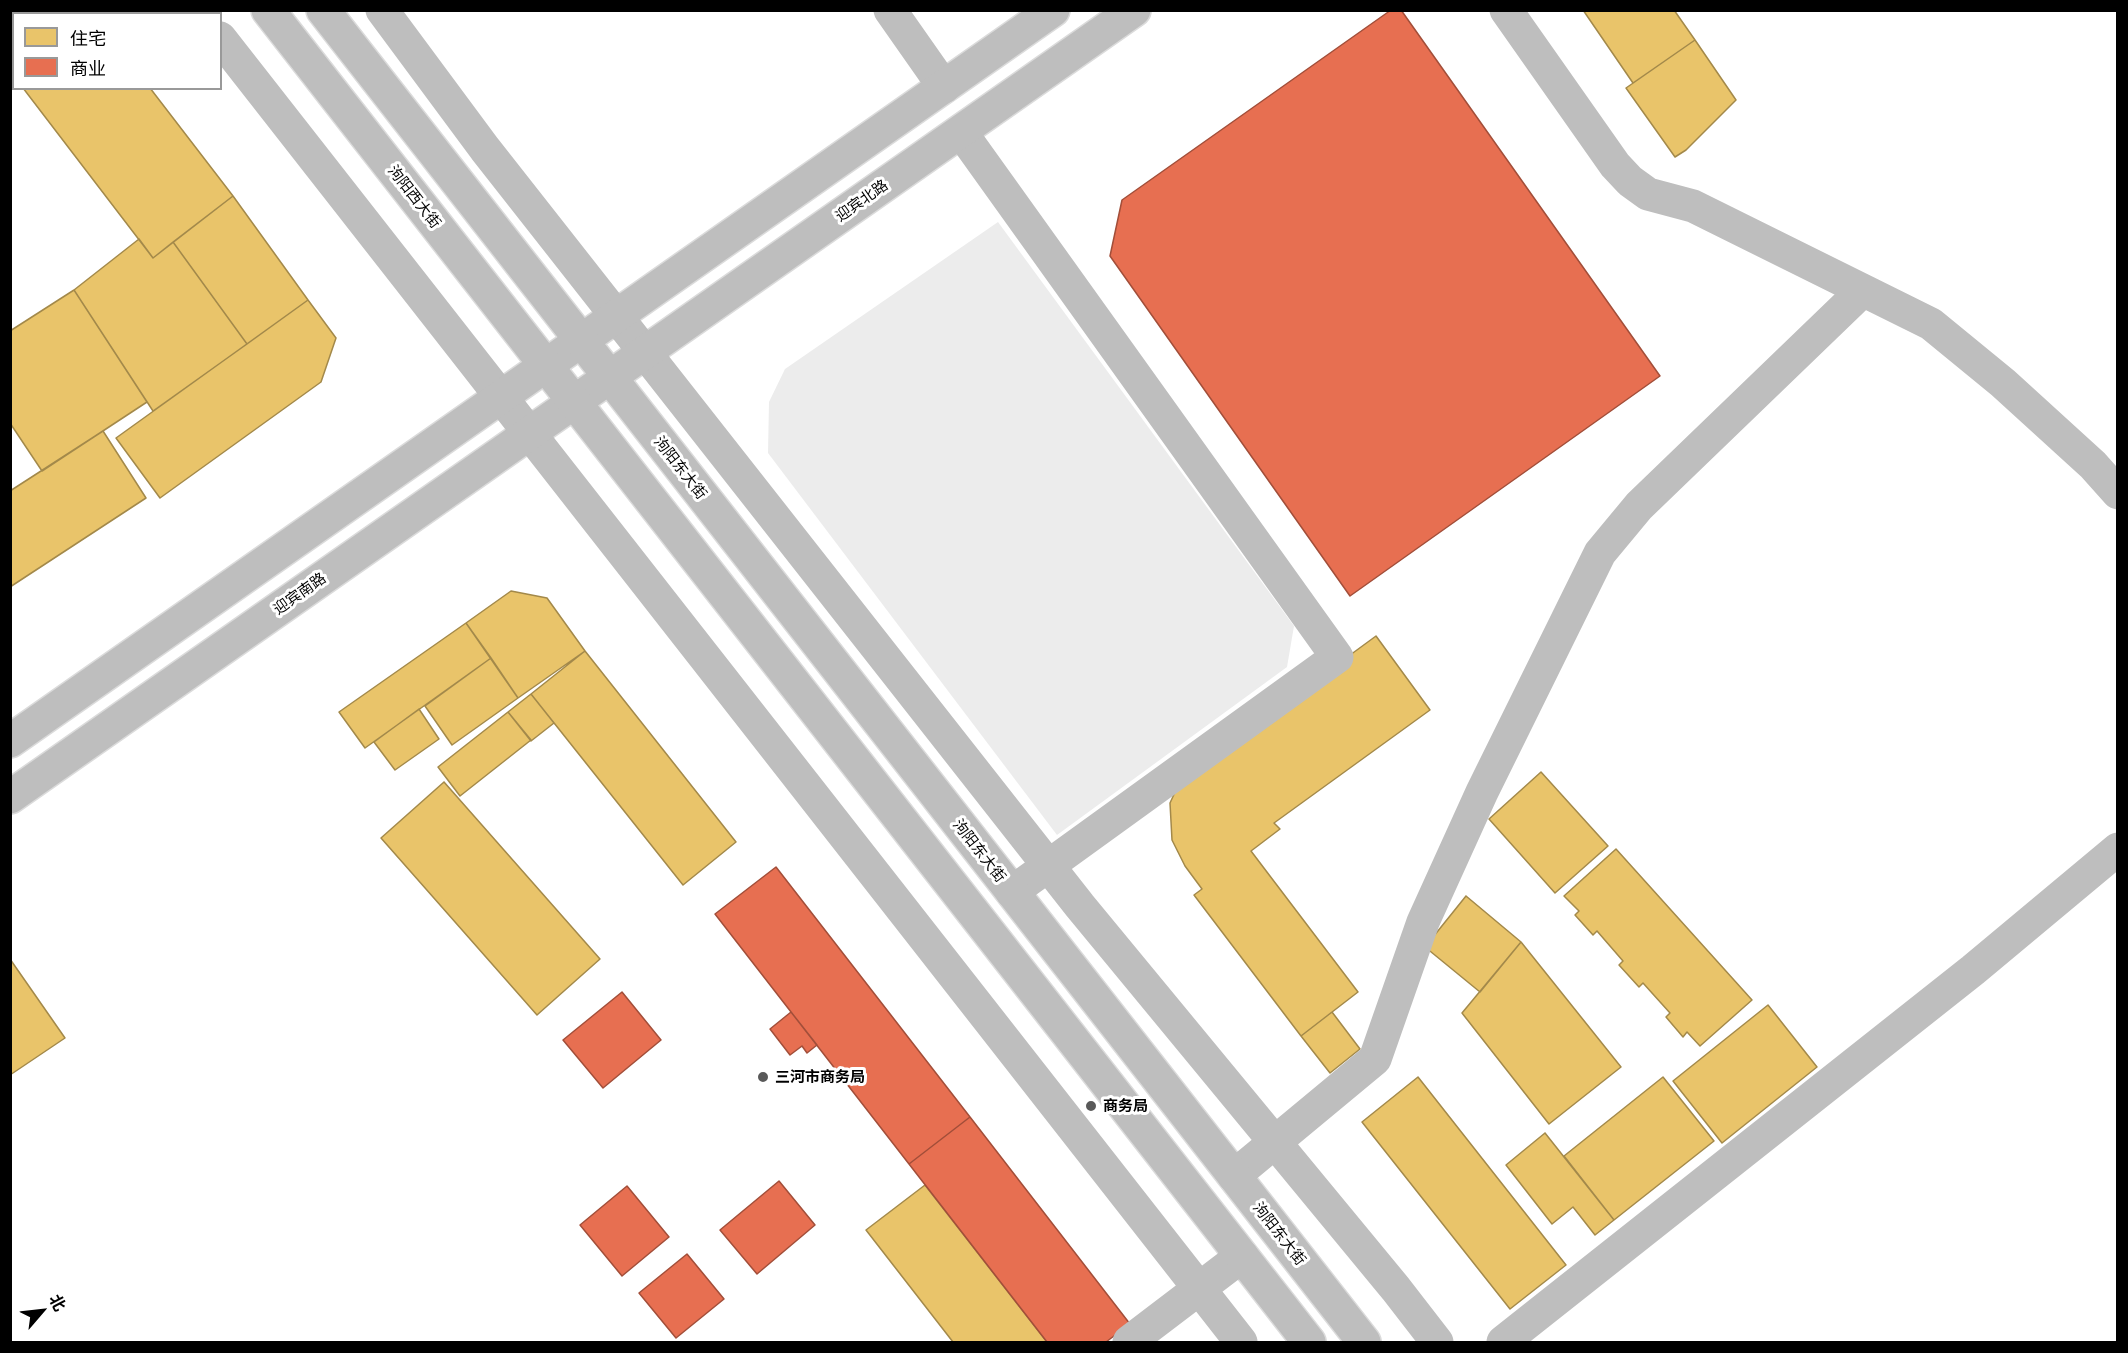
<!DOCTYPE html>
<html>
<head>
<meta charset="utf-8">
<style>
	body { margin:0 }
	#map { position:relative; width:2128px; height:1353px; overflow:hidden; background:#fff; font-family:Quicksand,"Noto Sans SC",sans-serif }
	canvas { display:block }
	.frame { position:absolute; inset:0; border:12px solid #000; pointer-events:none }
	.legend { position:absolute; left:12px; top:12px; width:210px; height:78px; box-sizing:border-box; background:#fff; border:2px solid #999; margin:0; padding:8px 10px; list-style:none; font-size:18px; color:#000 }
	.legend li { display:flex; align-items:center; gap:12px; height:30px }
	.legend b { width:30px; border:2px solid #999 }
	.north { position:absolute; left:12px; top:1281px; width:60px; height:60px; -webkit-text-stroke:4px #fff; paint-order:stroke; rotate:62deg; font-size:16px; font-weight:700; line-height:24px; text-align:center; color:#000 }
	.north::after { content:''; display:block; margin:auto; width:21px; height:27px; background:#000; clip-path:polygon(50% 0,100% 100%,50% 72%,0 100%) }
</style>
</head>
<body>
<div id="map">
<canvas width="2128" height="1353"></canvas>
<div class="frame"></div>
<ul class="legend">
<li><b style="height:16px;background:#e9c46a"></b>住宅</li>
<li><b style="height:16px;background:#e76f51"></b>商业</li>
</ul>
<div class="north">北</div>
</div>
<script>
const g = document.querySelector('canvas').getContext('2d');
g.lineJoin = 'round';
function fill(path, color) {
  g.fillStyle = color;
  g.fill(path, 'evenodd');
}
function toPath(rows) {
  const path = new Path2D();
  for (const r of rows) {
    path.moveTo(r[0], r[1]);
    for (let i = 2; i < r.length; i += 2) path.lineTo(r[i], r[i + 1]);
  }
  return path;
}
function stroke(path, color, width, dash) {
  g.strokeStyle = color;
  g.lineWidth = width;
  g.lineCap = dash ? 'butt' : 'round';
  g.setLineDash(dash || []);
  g.stroke(path);
}
function drawText(font, color, halo, rows, align = 'center') {
  g.font = font + ' Quicksand,"Noto Sans SC",sans-serif';
  g.lineWidth = 6;
  g.setLineDash([]);
  g.textBaseline = 'middle';
  g.strokeStyle = halo;
  g.fillStyle = color;
  for (const [text, x, y, turn = 0] of rows) {
    g.save();
    g.translate(x, y);
    g.rotate((+turn || 0) * Math.PI / 180);
    g.textAlign = isNaN(turn) ? turn : align;
    if (halo) g.strokeText(text, 0, 0);
    g.fillText(text, 0, 0);
    g.restore();
  }
}
const green = toPath([
	[998,222,1294,626,1287,667,1057,835,768,453,769,402,785,369]
]);
const homes = toPath([
	[10,10,90,10,92,14,14,14,14,76,10,72,10,10],
	[1583,10,1674,10,1695,40,1633,83,1583,10],
	[1695,40,1736,100,1686,150,1675,157,1626,88,1695,40],
	[23,88,150,88,233,196,153,258,23,88],
	[233,196,308,300,247,344,173,242,233,196],
	[139,239,153,258,173,242,247,344,153,411,74,290,139,239],
	[74,290,147,402,42,471,10,423,10,331,74,290],
	[308,300,336,338,321,382,160,498,116,438,308,300],
	[103,431,146,498,10,587,10,491,103,431],
	[511,591,547,598,585,651,518,698,466,623,511,591],
	[466,623,491,658,365,748,339,712,466,623],
	[1376,636,1430,710,1274,823,1280,829,1251,851,1358,992,1301,1036,1194,895,1202,889,1185,866,1172,840,1170,803,1181,779,1376,636],
	[585,651,736,842,683,885,531,694,585,651],
	[491,658,518,698,452,745,425,706,491,658],
	[531,694,554,723,531,741,508,712,531,694],
	[419,709,439,739,395,770,374,742,419,709],
	[508,712,531,740,460,796,438,767,508,712],
	[1541,772,1608,846,1555,893,1489,819,1541,772],
	[444,782,600,959,537,1015,381,838,444,782],
	[1616,849,1752,1000,1700,1046,1687,1032,1683,1037,1666,1017,1670,1013,1643,983,1639,987,1619,965,1623,961,1597,931,1593,935,1575,915,1579,911,1564,896,1616,849],
	[1466,896,1521,942,1480,992,1425,947,1466,896],
	[1521,942,1621,1067,1549,1124,1462,1013,1521,942],
	[10,959,65,1038,10,1075,10,959],
	[1768,1005,1817,1067,1722,1143,1673,1081,1768,1005],
	[1332,1012,1360,1049,1330,1073,1301,1036,1332,1012],
	[1418,1077,1566,1265,1510,1309,1362,1122,1418,1077],
	[1663,1077,1714,1141,1614,1220,1564,1156,1663,1077],
	[1545,1133,1614,1220,1595,1235,1573,1207,1552,1224,1506,1165,1545,1133],
	[925,1185,1047,1342,953,1342,866,1230,925,1185]
]);
const shops = toPath([
	[1391,10,1401,10,1660,376,1350,596,1110,256,1122,200,1391,10],
	[776,867,970,1117,909,1164,715,914,776,867],
	[622,992,661,1040,603,1088,563,1040,622,992],
	[791,1012,817,1045,807,1053,802,1046,790,1055,770,1029,791,1012],
	[970,1117,1130,1324,1106,1342,1047,1342,909,1164,970,1117],
	[779,1181,815,1225,757,1274,720,1230,779,1181],
	[627,1186,669,1237,622,1276,580,1225,627,1186],
	[687,1254,724,1299,676,1338,639,1293,687,1254]
]);
const minor = toPath([
	[199,10,202,14],
	[382,10,485,149,1080,906,1396,1289,1437,1342],
	[890,10,944,87],
	[1506,10,1615,165,1630,181,1648,194,1693,206,1931,324,2003,383,2093,465,2118,493],
	[220,38,1241,1342],
	[961,132,1337,657,1012,892],
	[1234,1176,1375,1059,1423,922,1482,792,1600,553,1639,506,1862,291],
	[1129,1342,1242,1256],
	[1503,1342,1973,970,2118,849]
]);
const major = toPath([
	[10,741,1053,10],
	[10,797,1134,10]
]);
const highway = toPath([
	[268,10,1309,1342],
	[323,10,1364,1342]
]);
const markers = [
	[763,1077,6,"#595959"],
	[1091,1106,6,"#595959"]
];
const streetNames = [
	["泃阳西大街",414,197,52],
	["迎宾北路",862,201,-35],
	["泃阳东大街",680,468,52],
	["迎宾南路",300,594,-35],
	["泃阳东大街",979,851,52],
	["泃阳东大街",1279,1234,52]
];
const poiNames = [
	["三河市商务局",775,1077],
	["商务局",1103,1106]
];
fill(green, '#ececec');
fill(homes, '#e9c46a');
stroke(homes, '#a3894a', 1.5);
fill(shops, '#e76f51');
stroke(shops, '#a24e39', 1.5);
stroke(major, '#dbdbdb', 36);
stroke(highway, '#dbdbdb', 36);
stroke(minor, '#bebebe', 33);
stroke(major, '#bebebe', 33);
stroke(highway, '#bebebe', 33);
for (const [x, y, r, color] of markers) {
  const dot = new Path2D();
  dot.arc(x, y, r, 0, 2 * Math.PI);
  g.fillStyle = color;
  g.fill(dot);
  stroke(dot, '#fff', 2);
}
drawText('15px', '#000', '#fff', streetNames);
drawText('bold 15px', '#000', '#fff', poiNames, 'left');
</script>
</body>
</html>
